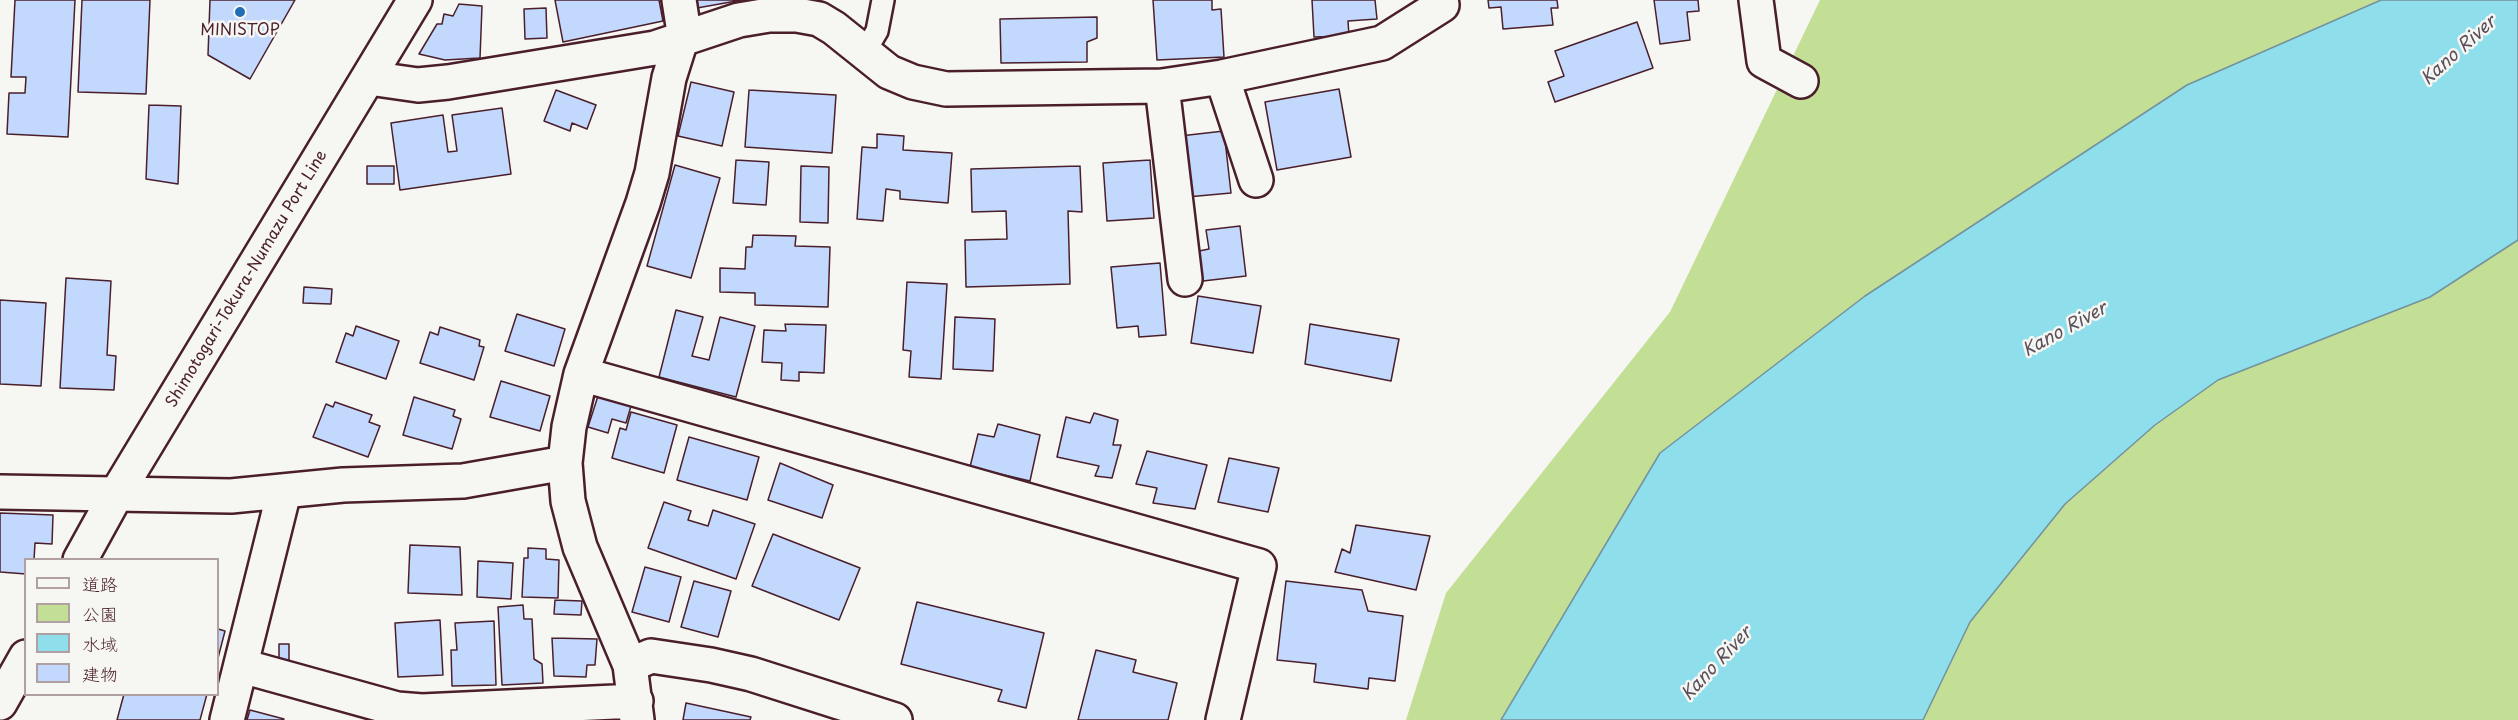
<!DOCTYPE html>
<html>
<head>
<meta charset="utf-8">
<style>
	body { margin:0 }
	#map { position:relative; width:2518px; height:720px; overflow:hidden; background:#f6f6f2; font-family:"Playpen Sans","Klee One",sans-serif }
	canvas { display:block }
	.legend { position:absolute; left:24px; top:558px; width:195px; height:138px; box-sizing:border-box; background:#f6f6f2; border:2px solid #b1a0a2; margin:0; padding:8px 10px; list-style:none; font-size:18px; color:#4a1f2b }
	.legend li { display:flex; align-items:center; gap:12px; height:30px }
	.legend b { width:30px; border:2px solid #b1a0a2 }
</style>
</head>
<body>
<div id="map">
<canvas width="2518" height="720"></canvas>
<ul class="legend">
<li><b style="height:8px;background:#f6f6f2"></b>道路</li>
<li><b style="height:16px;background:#c3de95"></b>公園</li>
<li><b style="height:16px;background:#8edeeb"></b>水域</li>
<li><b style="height:16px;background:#c2d8fd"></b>建物</li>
</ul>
</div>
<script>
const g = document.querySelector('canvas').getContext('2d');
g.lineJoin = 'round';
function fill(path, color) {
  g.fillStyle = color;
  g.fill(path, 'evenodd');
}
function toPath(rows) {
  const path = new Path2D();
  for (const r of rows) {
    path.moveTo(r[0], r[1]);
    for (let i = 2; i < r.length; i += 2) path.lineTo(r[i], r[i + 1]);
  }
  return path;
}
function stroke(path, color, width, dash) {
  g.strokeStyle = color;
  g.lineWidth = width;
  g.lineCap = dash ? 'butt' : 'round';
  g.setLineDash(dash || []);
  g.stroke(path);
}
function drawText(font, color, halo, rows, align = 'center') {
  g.font = font + ' "Playpen Sans",sans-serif';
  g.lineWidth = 5;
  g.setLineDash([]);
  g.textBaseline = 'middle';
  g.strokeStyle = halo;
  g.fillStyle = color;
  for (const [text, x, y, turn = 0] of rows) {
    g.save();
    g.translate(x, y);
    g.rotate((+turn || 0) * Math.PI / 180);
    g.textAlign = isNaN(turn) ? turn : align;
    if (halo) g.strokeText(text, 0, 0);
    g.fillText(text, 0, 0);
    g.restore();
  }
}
const green = toPath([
	[1820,0,2381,0,2187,85,1865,296,1660,453,1501,720,1406,720,1446,593,1670,312],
	[2518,240,2518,720,1923,720,1970,622,2065,504,2155,425,2218,380,2430,297]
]);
const water = toPath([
	[2381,0,2518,0,2518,240,2430,297,2218,380,2155,425,2065,504,1970,622,1923,720,1501,720,1660,453,1865,296,2187,85,2381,0]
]);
const building = toPath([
	[15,0,75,0,68,137,7,134,9,93,25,93,26,77,11,77,15,0],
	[82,0,150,0,146,94,78,92,82,0],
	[210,0,295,0,250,79,208,55,210,0],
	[555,0,659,0,663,21,563,42,555,0],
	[696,0,742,0,697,8,696,0],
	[1153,0,1212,0,1212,10,1221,9,1224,57,1157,60,1153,0],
	[1312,0,1375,0,1377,19,1348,21,1349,36,1314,37,1312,0],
	[1488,0,1557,0,1558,8,1551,8,1553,25,1503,29,1501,7,1489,8,1488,0],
	[1654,0,1698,0,1699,11,1687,12,1690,40,1660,44,1654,0],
	[459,4,482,6,480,58,445,60,419,54,437,24,442,24,444,14,453,16,459,4],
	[546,8,547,38,525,39,524,9,546,8],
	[1097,17,1097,38,1087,42,1087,62,1001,63,1000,19,1097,17],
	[1637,22,1653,68,1555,102,1548,82,1564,76,1555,51,1637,22],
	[691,82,734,92,722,146,678,136,691,82],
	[1339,89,1351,157,1277,170,1265,102,1339,89],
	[556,90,596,105,587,129,572,123,570,131,544,121,556,90],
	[749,90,836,95,832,153,745,147,749,90],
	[149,105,181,106,178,184,146,179,149,105],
	[502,108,511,174,400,190,391,123,443,115,448,152,457,151,452,115,502,108],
	[1224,131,1231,193,1187,197,1180,136,1224,131],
	[877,134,904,136,903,150,952,153,948,203,900,199,900,191,886,189,883,221,857,219,862,147,877,148,877,134],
	[736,160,769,162,766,205,733,203,736,160],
	[1150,160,1154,218,1107,221,1103,163,1150,160],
	[675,165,720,178,691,278,647,266,675,165],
	[367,166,394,166,394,184,367,184,367,166],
	[801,166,829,167,828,223,800,222,801,166],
	[1080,166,1082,212,1068,211,1070,284,966,287,965,240,1007,239,1006,211,972,212,971,169,1080,166],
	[1240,226,1246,276,1203,281,1199,251,1209,249,1206,230,1240,226],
	[753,235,796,236,795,246,830,247,828,307,755,305,755,293,720,292,720,268,745,269,746,247,752,247,753,235],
	[1160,263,1166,335,1139,337,1138,326,1117,328,1111,267,1160,263],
	[66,278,111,281,107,355,116,356,114,390,60,388,66,278],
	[907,282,947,284,941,379,909,377,911,351,903,350,907,282],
	[304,287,332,289,331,304,303,303,304,287],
	[1198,296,1261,306,1253,353,1191,343,1198,296],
	[0,300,46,303,41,386,0,384,0,300],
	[676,310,703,317,692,356,709,360,720,317,755,326,736,397,659,377,676,310],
	[517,314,565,329,554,366,505,351,517,314],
	[955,317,995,319,993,371,953,369,955,317],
	[785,324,826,325,824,373,799,372,799,381,781,380,782,363,762,362,764,330,786,331,785,324],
	[1310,324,1399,339,1391,381,1305,364,1310,324],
	[356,326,399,341,386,379,336,362,346,333,353,336,356,326],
	[440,327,480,340,479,346,484,347,474,380,420,363,430,332,438,335,440,327],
	[501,381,550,396,540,431,490,417,501,381],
	[598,396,631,406,626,423,612,419,608,433,588,427,598,396],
	[414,397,455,410,453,416,461,419,452,449,403,435,414,397],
	[335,402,372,415,369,422,380,426,368,457,313,437,326,404,333,407,335,402],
	[631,412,677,425,664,473,612,458,620,428,626,430,631,412],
	[1094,413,1118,420,1113,445,1121,445,1112,478,1095,476,1099,466,1057,457,1066,417,1090,423,1094,413],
	[998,424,1040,435,1030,481,970,467,978,434,994,437,998,424],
	[689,437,759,457,747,500,677,480,689,437],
	[1147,451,1207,465,1195,509,1153,503,1157,488,1136,484,1147,451],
	[1229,458,1279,468,1268,512,1218,502,1229,458],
	[780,463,833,485,822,518,768,500,780,463],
	[664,502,691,511,688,520,708,526,713,510,755,524,736,579,648,548,664,502],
	[0,513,53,515,52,544,35,543,34,560,26,560,26,574,0,572,0,513],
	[1356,525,1430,536,1416,590,1335,572,1342,549,1350,553,1356,525],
	[773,534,860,568,839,620,752,586,773,534],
	[410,545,460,547,462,595,408,593,410,545],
	[528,548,546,549,546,559,559,560,558,598,522,597,524,558,528,558,528,548],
	[478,561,513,563,511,599,477,597,478,561],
	[645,567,681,577,669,622,632,612,645,567],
	[694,581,731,591,718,637,681,627,694,581],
	[1286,581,1362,590,1368,611,1403,616,1395,681,1369,678,1368,689,1314,682,1316,664,1277,660,1286,581],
	[555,600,582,601,581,615,554,614,555,600],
	[917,602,1044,633,1026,708,998,701,1002,690,901,664,917,602],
	[523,605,524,619,532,619,534,659,542,664,543,683,502,685,498,607,523,605],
	[440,620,443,675,398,677,395,623,440,620],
	[494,621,496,685,452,686,451,650,457,650,455,623,494,621],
	[218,629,225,631,218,658,218,629],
	[552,638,597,639,595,665,587,665,586,677,554,676,552,638],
	[279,644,289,644,289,660,279,660,279,644],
	[1096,650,1136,660,1133,672,1177,683,1168,720,1078,720,1096,650],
	[124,694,207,694,200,720,117,720,124,694],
	[686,703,751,717,750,720,683,720,686,703],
	[250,710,284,719,283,720,247,720,250,710]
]);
const lane = toPath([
	[864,53,877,31,883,0]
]);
const street = toPath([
	[1756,0,1764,61,1801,81],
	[1222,77,1256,180],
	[369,78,418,85,448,82,655,48,739,20,769,15,797,15,819,19,834,28,889,72,913,82,946,89,1162,86,1222,77,1382,43,1442,5,1441,0],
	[1162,86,1185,279],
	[581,374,1259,566,1223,720],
	[0,492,231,496,343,485,463,481,565,463],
	[630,665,651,656,711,665,751,674,895,720],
	[242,666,397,709,422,711,636,701],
	[227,720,284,492],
	[637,720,630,665,580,547,568,501,565,463,569,427,581,374,643,203,652,173,669,78,681,40,683,26,679,0]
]);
const secondary = toPath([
	[80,560,117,493,415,0],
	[0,703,26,657]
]);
const markers = [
	[240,12,6,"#1f6fb2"]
];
const poiNames = [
	["MINISTOP",240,31]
];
const streetNames = [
	["Shimotogari-Tokura-Numazu Port Line",247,279,-59]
];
const waterNames = [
	["Kano River",2459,51,-42],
	["Kano River",2065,330,-29],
	["Kano River",1717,664,-47]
];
fill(green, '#c3de95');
fill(water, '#8edeeb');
stroke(water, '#73929e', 1.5);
fill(building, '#c2d8fd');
stroke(building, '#4a1f2b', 1.5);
stroke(lane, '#4a1f2b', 26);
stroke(street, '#4a1f2b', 38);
stroke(secondary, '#4a1f2b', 38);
stroke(lane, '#f6f6f2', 21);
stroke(street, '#f6f6f2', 33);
stroke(secondary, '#f6f6f2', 33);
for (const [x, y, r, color] of markers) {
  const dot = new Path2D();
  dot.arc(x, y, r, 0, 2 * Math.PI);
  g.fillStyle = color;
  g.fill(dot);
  stroke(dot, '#f6f6f2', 2);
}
drawText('16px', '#4a1f2b', '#f6f6f2', poiNames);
drawText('16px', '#4a1f2b', '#f6f6f2', streetNames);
drawText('italic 18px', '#5b4f5b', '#f6f6f2', waterNames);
</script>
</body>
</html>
